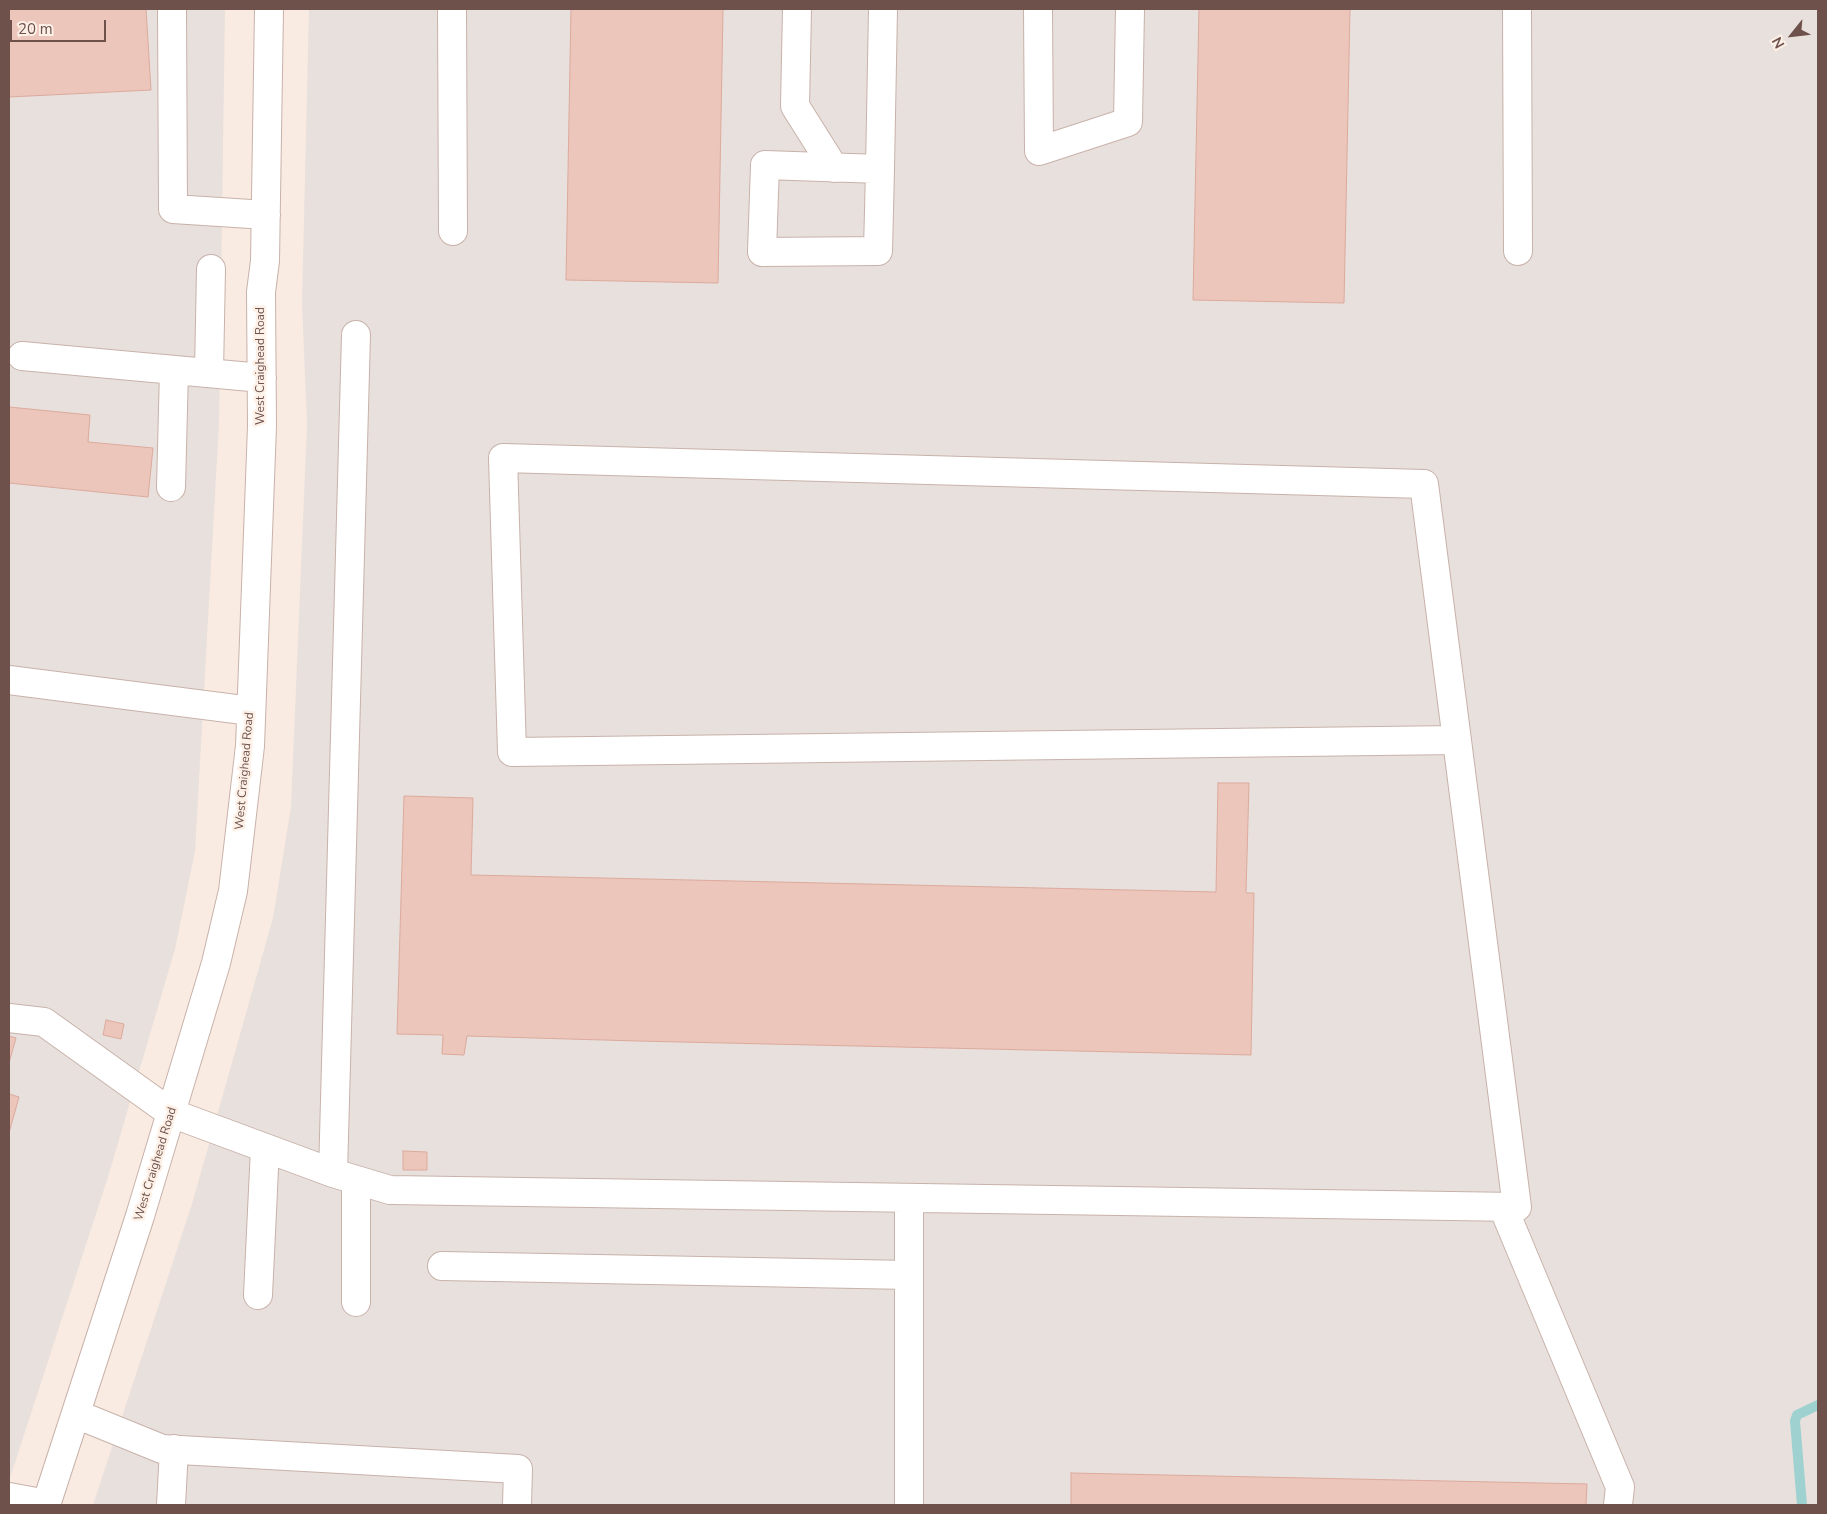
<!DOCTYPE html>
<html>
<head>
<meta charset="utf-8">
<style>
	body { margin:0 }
	#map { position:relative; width:1827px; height:1514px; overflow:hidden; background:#f9ebe1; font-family:"Nunito Sans",sans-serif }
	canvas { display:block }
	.frame { position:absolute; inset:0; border:10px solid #6e514b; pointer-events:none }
	.north { position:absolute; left:1767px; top:10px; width:50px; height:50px; -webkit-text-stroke:4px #fdf0e6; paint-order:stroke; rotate:241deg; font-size:14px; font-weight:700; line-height:20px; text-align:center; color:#6e514b }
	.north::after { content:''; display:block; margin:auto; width:18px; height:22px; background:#6e514b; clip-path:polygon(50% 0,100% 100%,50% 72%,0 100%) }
	.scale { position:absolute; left:10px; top:20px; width:96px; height:22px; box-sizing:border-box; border:2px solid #6e514b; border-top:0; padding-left:6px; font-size:15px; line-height:18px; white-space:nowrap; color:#6e514b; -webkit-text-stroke:4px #fdf0e6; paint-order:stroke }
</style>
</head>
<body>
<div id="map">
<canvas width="1827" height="1514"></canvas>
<div class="frame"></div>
<div class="north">N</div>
<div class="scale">20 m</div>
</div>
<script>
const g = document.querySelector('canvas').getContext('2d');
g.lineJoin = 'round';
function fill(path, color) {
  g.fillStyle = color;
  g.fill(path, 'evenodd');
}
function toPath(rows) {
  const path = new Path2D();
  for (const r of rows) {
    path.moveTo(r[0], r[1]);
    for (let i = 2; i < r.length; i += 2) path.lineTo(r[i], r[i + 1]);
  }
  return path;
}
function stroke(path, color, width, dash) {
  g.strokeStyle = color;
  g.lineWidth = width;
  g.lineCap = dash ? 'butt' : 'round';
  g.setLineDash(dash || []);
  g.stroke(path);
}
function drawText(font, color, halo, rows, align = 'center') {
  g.font = font + ' "Nunito Sans",sans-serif';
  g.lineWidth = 5;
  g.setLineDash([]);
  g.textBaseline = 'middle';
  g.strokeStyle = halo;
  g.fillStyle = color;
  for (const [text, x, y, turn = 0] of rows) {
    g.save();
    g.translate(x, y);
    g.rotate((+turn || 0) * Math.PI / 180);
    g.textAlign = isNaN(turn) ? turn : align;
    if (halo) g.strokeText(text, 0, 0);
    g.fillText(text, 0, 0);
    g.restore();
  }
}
const industrial = toPath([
	[9,9,225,9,219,423,195,851,175,949,108,1177,9,1481],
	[309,9,1818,9,1818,1505,93,1505,192,1204,273,918,291,807,307,424,302,303]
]);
const stream = toPath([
	[1802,1505,1795,1421,1797,1415,1818,1405]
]);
const building = toPath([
	[9,9,146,9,151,90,9,97,9,9],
	[571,9,723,9,718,283,566,280,571,9],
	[1199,9,1350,9,1344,303,1193,300,1199,9],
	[9,407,90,415,88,442,153,448,148,497,9,483,9,407],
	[1218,783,1249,783,1246,893,1254,893,1251,1055,637,1041,467,1036,464,1055,442,1054,443,1035,397,1034,404,796,473,798,471,875,1216,892,1218,783],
	[106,1020,124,1024,121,1039,103,1035,106,1020],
	[9,1036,16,1038,9,1063,9,1036],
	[9,1094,19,1097,9,1133,9,1094],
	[403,1151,427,1152,427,1170,403,1170,403,1151],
	[1071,1473,1587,1484,1586,1505,1071,1505,1071,1473]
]);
const minor = toPath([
	[172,9,173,209,266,215],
	[452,9,453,231],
	[797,9,795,106,834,168],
	[1038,9,1039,151,1128,122,1130,9],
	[1517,9,1518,251],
	[880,169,765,165,762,252,878,251,880,169,883,9],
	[22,356,262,378],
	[209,373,211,269],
	[171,487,174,370],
	[9,680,251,711],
	[9,1018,44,1022,171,1113,333,1173,356,335],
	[333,1173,390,1190,1517,1207,1424,484,503,458,512,752,1457,740],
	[356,1180,356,1302],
	[909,1198,909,1505],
	[1503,1207,1620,1487,1618,1505],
	[442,1266,909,1275],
	[258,1295,265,1148],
	[76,1414,162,1449,518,1469,517,1505],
	[9,1497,47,1504],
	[46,1505,140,1216,216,963,233,891,250,746,262,426,261,292,265,261,269,9],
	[171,1505,174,1449]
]);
const streetNames = [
	["West Craighead Road",261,366,-90],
	["West Craighead Road",245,771,-85],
	["West Craighead Road",156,1164,-73]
];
fill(industrial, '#e8e0dc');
stroke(stream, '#9fd1d0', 10);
fill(building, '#ecc6bb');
stroke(building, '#ddaa9d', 1);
stroke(minor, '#c8b2aa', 30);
stroke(minor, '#fff', 28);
drawText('12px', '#6e514b', '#fdf0e6', streetNames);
</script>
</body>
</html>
